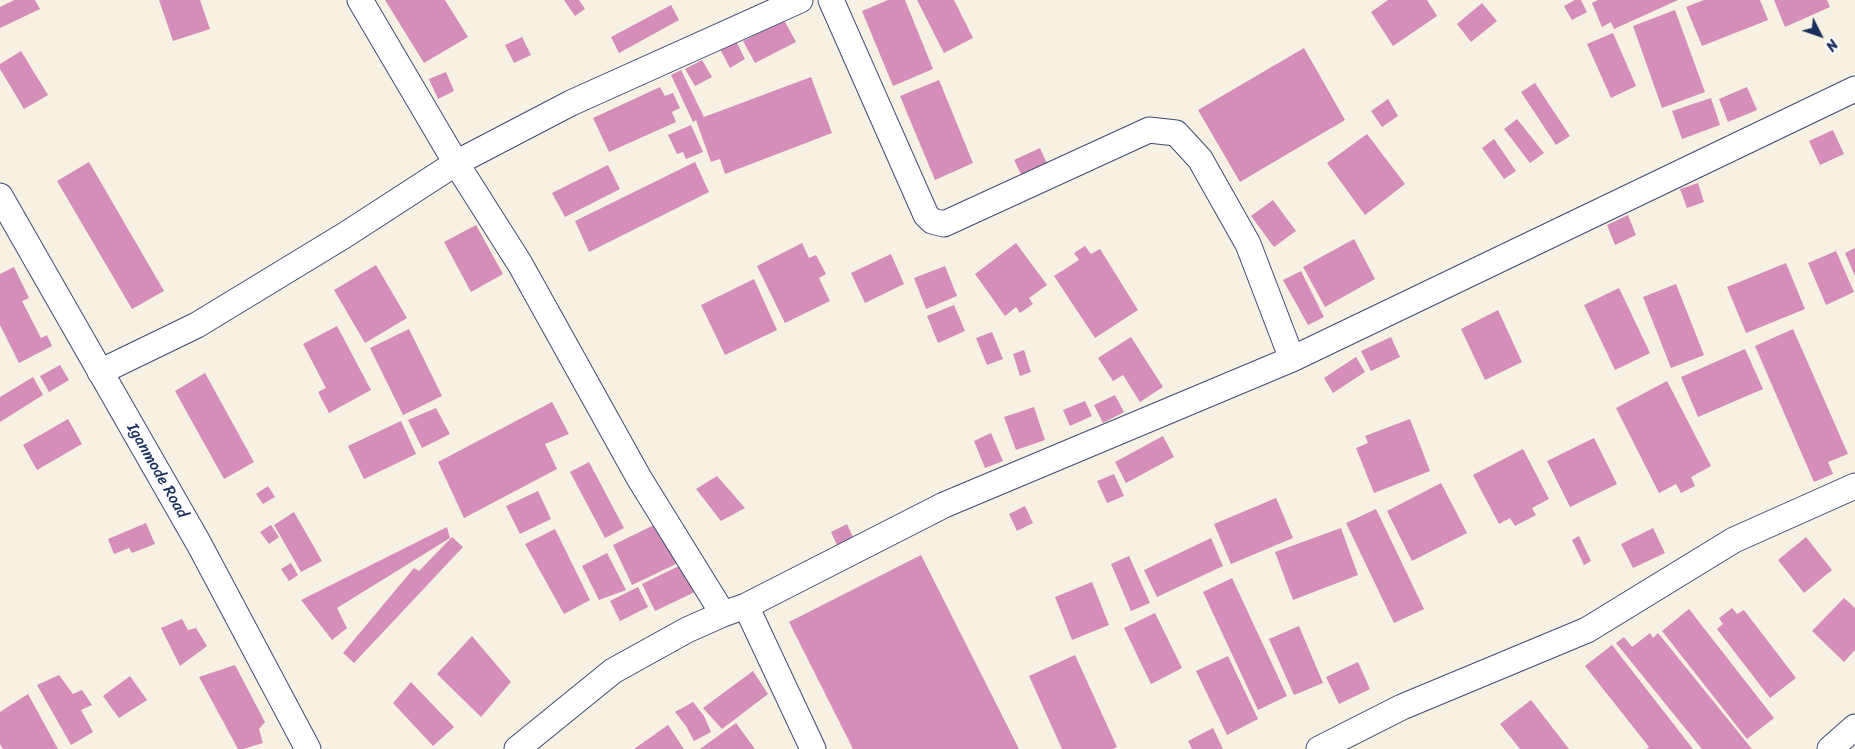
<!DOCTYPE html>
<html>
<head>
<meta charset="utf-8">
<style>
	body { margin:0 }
	#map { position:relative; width:1855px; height:749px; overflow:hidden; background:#f6f1e2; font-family:Sriracha,sans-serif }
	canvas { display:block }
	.north { position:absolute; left:1795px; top:10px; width:50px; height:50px; -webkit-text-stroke:4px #fff; paint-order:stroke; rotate:131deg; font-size:14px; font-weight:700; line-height:20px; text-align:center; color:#1b2f5e }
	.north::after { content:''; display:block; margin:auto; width:18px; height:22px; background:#1b2f5e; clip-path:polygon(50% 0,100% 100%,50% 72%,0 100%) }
</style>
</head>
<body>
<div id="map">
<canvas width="1855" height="749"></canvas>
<div class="north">N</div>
</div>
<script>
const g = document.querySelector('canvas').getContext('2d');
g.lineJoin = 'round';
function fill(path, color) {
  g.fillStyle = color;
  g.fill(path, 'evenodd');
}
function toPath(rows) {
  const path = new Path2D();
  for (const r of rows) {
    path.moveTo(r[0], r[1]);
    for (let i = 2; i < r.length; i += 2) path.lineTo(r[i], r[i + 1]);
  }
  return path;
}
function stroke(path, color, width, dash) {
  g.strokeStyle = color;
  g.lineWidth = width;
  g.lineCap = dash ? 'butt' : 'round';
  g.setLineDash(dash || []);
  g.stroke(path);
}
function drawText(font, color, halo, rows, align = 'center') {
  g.font = font + ' Sriracha,sans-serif';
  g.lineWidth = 4;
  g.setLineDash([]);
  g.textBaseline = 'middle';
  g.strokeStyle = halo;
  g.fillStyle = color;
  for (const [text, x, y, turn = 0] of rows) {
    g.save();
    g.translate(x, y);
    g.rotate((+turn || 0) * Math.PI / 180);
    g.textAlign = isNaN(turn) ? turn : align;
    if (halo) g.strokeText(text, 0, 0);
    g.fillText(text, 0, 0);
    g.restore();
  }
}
const building = toPath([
	[14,0,35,0,40,9,0,28,0,7],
	[159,0,200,0,210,29,173,41],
	[385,0,445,0,468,37,424,63],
	[564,0,579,0,585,9,575,16],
	[888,0,905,0,933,69,893,86,862,11],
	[917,0,954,0,973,38,944,53],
	[1388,0,1427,0,1437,16,1393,46,1371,12],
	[1575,0,1581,0,1587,12,1572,20,1564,6],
	[1598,0,1678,0,1614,29,1611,22,1602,27,1592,3],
	[1704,0,1760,0,1768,20,1702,46,1686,7],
	[1774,0,1827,0,1830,7,1785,27],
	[1482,3,1497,21,1471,42,1457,24],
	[671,5,679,20,619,53,611,37],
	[1675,10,1705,92,1662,108,1633,26],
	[784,20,796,42,755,63,743,41],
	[1613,33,1636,86,1611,98,1587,44],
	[522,37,531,55,514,63,505,45],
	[736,41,745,59,730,68,720,49],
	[1304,48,1345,120,1240,182,1198,110],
	[21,51,48,95,24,109,0,69,0,64],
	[702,60,712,77,695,86,685,69],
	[681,70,704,117,811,77,832,133,725,174,720,159,711,162,696,120,693,122,671,75],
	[446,72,454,91,438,99,429,79],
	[939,80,973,163,935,180,900,96],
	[1535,83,1570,136,1556,145,1521,92],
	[660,87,665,96,673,93,680,108,672,112,676,122,609,152,593,118],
	[1747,87,1757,110,1728,122,1719,99],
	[1711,98,1720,125,1682,139,1672,111],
	[1388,99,1398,116,1382,127,1371,111],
	[1517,119,1544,153,1530,163,1504,129],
	[691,125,703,152,686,159,683,152,677,154,668,135],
	[1833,130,1844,154,1820,165,1809,141],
	[1367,134,1405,184,1365,215,1327,163],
	[1494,139,1516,171,1504,179,1482,148],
	[1040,148,1049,168,1024,180,1014,160],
	[89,162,164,291,132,309,57,181],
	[695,162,709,192,589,252,575,221],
	[608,165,620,189,565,217,552,193],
	[1698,183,1704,202,1687,208,1680,189],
	[1273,200,1296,231,1274,247,1251,216],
	[1628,215,1636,235,1615,245,1607,225],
	[476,225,503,274,471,292,444,242],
	[1354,239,1375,279,1325,307,1303,267],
	[802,243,809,258,816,255,826,274,819,278,830,301,785,323,757,266],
	[1016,243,1047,285,1029,298,1033,304,1020,313,1016,307,1005,316,975,274],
	[1085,246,1091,254,1100,249,1138,310,1095,338,1054,276,1079,260,1074,253],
	[1855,248,1855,276,1845,253],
	[1836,251,1854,292,1826,305,1808,263],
	[891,254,904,284,865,303,851,273],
	[1786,263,1805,309,1746,333,1727,287],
	[376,265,407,318,365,343,334,290],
	[945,266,957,296,926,309,914,278],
	[14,267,29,298,22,301,41,338,47,335,52,346,19,363,0,325,0,274],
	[1301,271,1324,317,1308,325,1283,280],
	[754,279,777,330,725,355,701,305],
	[1676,284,1704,355,1671,368,1643,297],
	[1619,288,1650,353,1615,370,1584,305],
	[954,305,965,331,938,343,927,316],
	[1498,310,1522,362,1485,380,1461,329],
	[337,326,371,390,329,413,318,392,326,388,303,344],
	[409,329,442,396,403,415,370,348],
	[1793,329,1848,454,1828,462,1833,474,1814,482,1755,346],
	[992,332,1003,359,987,365,976,338],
	[1131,337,1163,387,1140,402,1123,375,1113,381,1098,358],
	[1391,337,1400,357,1371,371,1361,351],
	[1745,349,1763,389,1698,417,1681,377],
	[1024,350,1031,372,1020,376,1013,354],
	[1356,357,1365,372,1333,393,1324,378],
	[60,365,69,380,49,392,40,376],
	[205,373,254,462,224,479,175,391],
	[33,377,43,395,0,422,0,397],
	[1667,381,1711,466,1691,477,1695,486,1681,493,1676,484,1659,493,1616,408],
	[1115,395,1124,412,1103,423,1094,405],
	[1085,401,1092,416,1070,426,1063,410],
	[552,402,569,434,545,444,557,469,464,518,438,462],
	[1034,407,1045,440,1016,450,1004,417],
	[436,408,450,434,422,448,408,420],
	[68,419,82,444,37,470,23,445],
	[1410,419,1430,471,1374,493,1356,448,1368,443,1365,436],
	[401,421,416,454,364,479,348,446],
	[991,433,1003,461,985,468,974,441],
	[1163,436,1174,457,1126,483,1115,462],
	[1594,438,1617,484,1570,507,1547,461],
	[1523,449,1549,499,1532,508,1536,515,1515,526,1510,518,1499,524,1473,475],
	[589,462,624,528,605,538,570,472],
	[1114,474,1124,496,1107,503,1097,481],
	[717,476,745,508,721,521,696,489],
	[1441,483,1467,533,1412,561,1387,511],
	[268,486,275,497,263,504,256,494],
	[538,491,551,519,520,534,506,506],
	[1276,498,1293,538,1231,564,1214,524],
	[1025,506,1033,523,1017,531,1009,514],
	[1376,509,1424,609,1394,623,1346,523],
	[294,512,322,561,301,572,274,525],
	[146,523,155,544,132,553,129,548,114,554,108,539],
	[658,523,678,563,632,585,613,545],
	[847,524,853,537,837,545,831,532],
	[271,525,279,537,269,544,260,532],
	[447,527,450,538,337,608,347,628,332,640,301,600],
	[1341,528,1358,575,1293,600,1275,552],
	[1653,528,1665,553,1633,568,1621,544],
	[555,529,590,600,564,614,525,544],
	[1579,536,1591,561,1584,565,1572,540],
	[452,537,463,547,354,663,343,653,414,568,419,571],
	[1806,537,1832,570,1804,593,1778,560],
	[1211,538,1223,566,1157,597,1144,570],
	[607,553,626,590,599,600,582,566],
	[921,555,1019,749,853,749,789,622],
	[1129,556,1150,603,1131,611,1111,564],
	[291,563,298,575,289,581,281,569],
	[683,564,697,591,655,611,642,584],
	[1232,578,1287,696,1258,710,1203,592],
	[1092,582,1109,625,1072,640,1055,597],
	[638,587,648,607,620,621,610,601],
	[1844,598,1855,608,1855,650,1844,662,1812,631],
	[1732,608,1737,614,1744,610,1796,678,1770,698,1717,629,1723,624,1719,618],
	[1689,609,1774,718,1747,739,1662,631],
	[1155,613,1182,668,1151,684,1124,628],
	[182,619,188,630,196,628,207,646,180,666,161,628],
	[1299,626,1323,683,1294,695,1269,639],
	[1650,633,1653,638,1658,633,1752,749,1702,749,1616,643,1624,637,1632,647],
	[472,636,511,682,481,717,437,674],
	[1612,645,1693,749,1646,749,1649,747,1585,666],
	[1075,655,1117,747,1113,749,1062,749,1029,676],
	[1228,656,1258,719,1227,735,1196,671],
	[1358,662,1370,689,1339,704,1326,677],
	[235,665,265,722,259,729,263,743,243,749,238,749,199,677],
	[753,671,768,694,722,729,703,708],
	[59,675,73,694,82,690,92,705,81,710,93,732,71,745,37,685],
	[130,676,147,700,119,718,103,696],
	[411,682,454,727,433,746,393,703],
	[28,694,58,749,3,749,0,744,0,712],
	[1531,700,1569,749,1520,749,1500,724],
	[693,702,704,716,711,732,694,741,686,726,675,712],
	[736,723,755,749,700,749],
	[668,725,684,749,634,749],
	[1213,728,1223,749,1192,749,1188,741]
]);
const street = toPath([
	[360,0,456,163,520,264,639,478,723,614],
	[831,0,926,215,932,221,944,224,1149,130,1176,133,1200,159,1248,244,1292,359],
	[0,196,199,544,308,749],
	[100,372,197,325,345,235,456,163,571,103,800,0],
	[746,606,813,749],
	[517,749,613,671,687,630,723,614,746,606,944,505,1292,359,1855,89],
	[1319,749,1402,707,1587,630,1734,540,1855,486],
	[1830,749,1855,727]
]);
const streetNames = [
	["Iganmode Road",157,471,60]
];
fill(building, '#d58dba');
stroke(street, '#3c4c72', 27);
stroke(street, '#fff', 25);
drawText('16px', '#1b2f5e', '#fff', streetNames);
</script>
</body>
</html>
